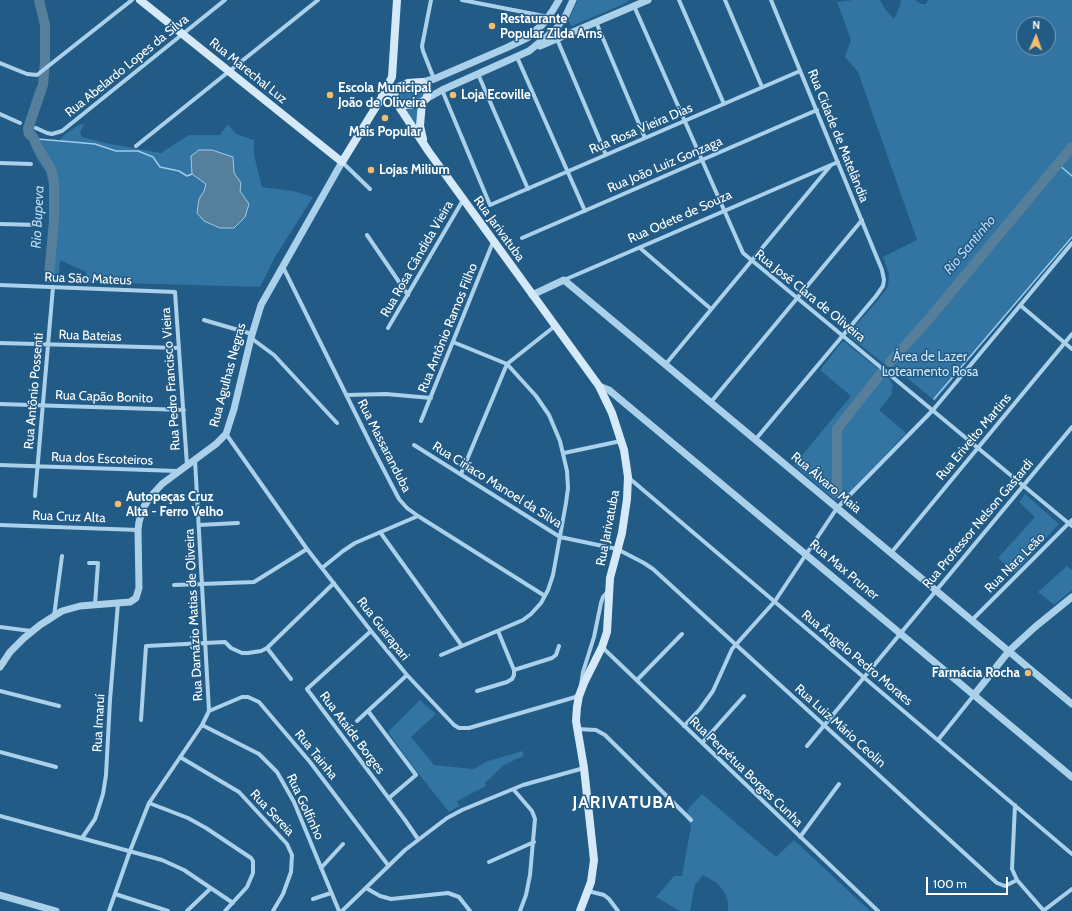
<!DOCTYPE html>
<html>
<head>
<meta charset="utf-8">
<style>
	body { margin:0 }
	#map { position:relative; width:1072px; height:911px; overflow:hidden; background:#215b86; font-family:Cabin,sans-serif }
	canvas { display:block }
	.north { position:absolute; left:1016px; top:16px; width:40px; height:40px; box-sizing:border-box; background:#215b86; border:1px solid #7a9db6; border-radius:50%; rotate:2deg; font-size:11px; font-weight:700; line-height:16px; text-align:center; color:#fff }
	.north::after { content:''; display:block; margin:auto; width:14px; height:18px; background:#f6bb6c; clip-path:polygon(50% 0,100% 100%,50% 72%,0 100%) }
	.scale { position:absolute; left:926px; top:877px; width:82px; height:18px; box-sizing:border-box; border:2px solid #fff; border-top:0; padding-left:5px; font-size:12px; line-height:14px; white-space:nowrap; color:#fff; -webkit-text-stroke:3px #215b86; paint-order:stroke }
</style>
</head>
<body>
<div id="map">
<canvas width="1072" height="911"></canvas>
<div class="north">N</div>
<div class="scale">100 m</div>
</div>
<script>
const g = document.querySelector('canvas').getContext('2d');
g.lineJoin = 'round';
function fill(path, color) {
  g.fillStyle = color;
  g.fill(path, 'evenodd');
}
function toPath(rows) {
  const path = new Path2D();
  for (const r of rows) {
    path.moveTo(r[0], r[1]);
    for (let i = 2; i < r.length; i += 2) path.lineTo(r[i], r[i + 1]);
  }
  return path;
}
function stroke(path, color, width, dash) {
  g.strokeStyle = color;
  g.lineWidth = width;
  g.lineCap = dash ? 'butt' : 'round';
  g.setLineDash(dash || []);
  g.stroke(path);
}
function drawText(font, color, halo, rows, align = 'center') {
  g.font = font + ' Cabin,sans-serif';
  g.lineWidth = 3;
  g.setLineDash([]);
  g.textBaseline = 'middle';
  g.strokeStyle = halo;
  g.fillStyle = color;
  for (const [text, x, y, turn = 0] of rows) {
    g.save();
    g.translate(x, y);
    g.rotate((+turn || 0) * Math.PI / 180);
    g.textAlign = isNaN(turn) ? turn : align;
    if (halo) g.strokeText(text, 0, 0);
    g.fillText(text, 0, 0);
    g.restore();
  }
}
const green = toPath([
	[578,0,629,0,626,3,572,26,569,23,568,20],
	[853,0,880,0,885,9,894,19,900,6,901,0,915,0,921,4,926,4,928,0,1072,0,1072,235,935,401,894,367,887,366,849,336,849,333,879,299,888,286,889,274,883,257,917,240,858,72,845,57,851,40,837,2],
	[1024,24,1048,24,1048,48,1024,48],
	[48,85,35,115,35,130,38,139,59,141,65,134,79,125,84,124,80,133,82,137,105,143,161,153,189,135,220,135,228,124,236,134,254,140,254,155,262,187,293,191,313,197,275,257,260,287,87,282,86,272,60,260,58,283,46,283,51,194,46,172,37,159,23,127,36,87],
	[410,86,420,86,422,87,424,94,422,98,417,100,401,100,399,97,400,93],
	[418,106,419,131,405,110],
	[842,342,845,342,889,378,893,386,891,395,879,410,906,433,852,490,841,500,836,500,833,498,794,465,851,396,820,370],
	[1025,494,1059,524,1015,573,998,558,1035,517,1019,502],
	[1067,566,1072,570,1072,590,1054,605,1038,592],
	[420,700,436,714,411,737,434,765,473,769,488,761,523,751,523,756,504,765,485,783,486,786,457,801,459,806,449,812,411,764,388,732],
	[702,794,776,857,794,840,870,911,728,911,728,903,725,893,717,883,703,875,695,885,690,911,680,911,656,897,674,876,682,876,691,826,686,817,688,809]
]);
const water = toPath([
	[199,150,212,150,233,157,234,173,241,183,240,191,249,204,245,217,234,228,220,228,204,221,197,213,199,199,204,191,206,184,192,174,191,156,199,150]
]);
const stream = toPath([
	[33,137,38,139,95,144,116,151,138,151,153,157,160,167,179,171,187,176,192,174],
	[1058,164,1072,176],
	[934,399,1072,237]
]);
const river = toPath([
	[39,0,45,25,45,62,43,85,28,129,29,134,33,137,38,148,51,169,54,181,54,220,49,276],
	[890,362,928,320,1072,147],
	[837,492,837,429,882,372]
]);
const minor = toPath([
	[431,0,422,46,423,51,434,79],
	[462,0,549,17],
	[679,0,724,104],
	[725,0,762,87],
	[634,6,743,253,1072,526],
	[596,22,645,138],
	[557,39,606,155],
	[517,57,585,211],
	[0,63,27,74,37,75,132,0],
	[478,74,528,189],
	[442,90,490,205,800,71],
	[0,114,20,123],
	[36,128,47,133,52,134,62,131,225,0],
	[136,146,318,0],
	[342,162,370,189],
	[0,163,31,164],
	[0,224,40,225],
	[367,235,408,295],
	[522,238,817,110],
	[640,248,711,309],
	[283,267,374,451,399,499,407,508,418,516,545,596],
	[564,280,838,162],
	[0,285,175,292,187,465],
	[1020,305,1072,349],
	[204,320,252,334],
	[388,328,463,200],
	[251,338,274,355,337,423],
	[0,343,179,348],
	[665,365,831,165],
	[346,395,386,394,431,398],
	[711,402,862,220],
	[0,404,184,410],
	[421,421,493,242],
	[226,434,307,549,371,631,407,675,454,725,459,728,469,728,579,696],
	[755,440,876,296,883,286,884,280,882,270,771,0],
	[414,445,560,537,617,549,644,563,653,569,997,883,1005,886,1017,880,1044,911],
	[564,453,621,441],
	[0,465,177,471],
	[461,474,507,364,555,326],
	[629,478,1072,854],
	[35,496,53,287],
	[0,525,138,530],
	[199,525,238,523],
	[380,532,462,646],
	[891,553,1072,334],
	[89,563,98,563,95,605],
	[322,568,343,551,355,543,418,516],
	[174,585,254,582,307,549],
	[54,616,62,556],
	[972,620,1072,520],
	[0,627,31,631],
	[371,631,307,689,405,820,418,839],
	[602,647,878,911],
	[267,648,291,679],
	[441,655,523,620,531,614,541,603,548,590,553,575,566,503,568,488,567,471,560,441,549,415,536,396,507,364,453,342],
	[514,670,552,658,556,655,559,646],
	[637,680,682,634],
	[581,685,583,672,594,637,601,603,603,597,608,591],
	[0,691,59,706],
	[477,691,507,682,512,679,514,675,514,670,498,631],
	[209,711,242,697,248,697,259,702,310,762,388,865],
	[368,711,416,775,389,798],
	[141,720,146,646,225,642,231,648,242,653,248,653,261,651,267,648,334,583],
	[357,721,407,675],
	[202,725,259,754,277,772,294,802,339,911],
	[684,726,700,709,713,691,732,649,775,601,837,508,933,410,1072,243],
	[578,729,596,730,605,735,691,820],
	[938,740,974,695],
	[702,743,744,696],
	[807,746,1072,427],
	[0,752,56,767],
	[180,757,239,792,287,844,292,855,291,872,283,894,273,911],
	[513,789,532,811,535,819,530,875,526,895,520,911],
	[149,803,188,818,206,828,251,858,253,861,253,873,247,887,225,911],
	[1015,805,1012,869,1017,880],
	[0,816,162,860,184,870,233,903],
	[800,837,839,784],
	[82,838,95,819,97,813,103,794,106,775,110,700,118,603],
	[489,862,534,842],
	[321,868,343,844],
	[366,888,380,896,391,899,448,893,459,897,470,911],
	[588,891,604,895,609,899,618,911],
	[115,894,168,911],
	[313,899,331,893],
	[109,911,130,851,149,803,202,725,209,711,195,460],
	[187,911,211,888],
	[342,911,405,850,447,818,462,810,523,785,584,768],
	[1043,911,1072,889]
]);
const tertiary = toPath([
	[540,46,648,0],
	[422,82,434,79,506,48,527,38,543,24,553,10,559,0],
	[426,99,442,90,529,51,555,30,566,15,573,0],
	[532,295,564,280,1072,704],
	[599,386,609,390,1072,777],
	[0,667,10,652,24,638,40,625,62,611,80,606,130,602,136,598,139,588,138,530,139,522,143,508,151,496,162,484,216,444,226,434,234,409,251,338,261,305,342,162],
	[974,695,1009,651,1035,627,1072,597],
	[0,895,56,911]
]);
const secondary = toPath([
	[140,0,342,162,382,97,399,87],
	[382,96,392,77,397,0],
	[396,102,404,105,410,105,422,102,426,99,428,93,428,88,422,82,408,83,399,87,395,91,394,98,396,102,429,152,599,386,612,413,624,450,628,477,627,499,622,533,610,578,607,632,602,647,584,683,579,696,577,707,576,721,584,768,594,860,591,882,580,911],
	[422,102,420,126,423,139]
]);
const markers = [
	[492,26,4,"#f6bb6c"],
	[330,95,4,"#f6bb6c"],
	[453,95,4,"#f6bb6c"],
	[385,118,4,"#f6bb6c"],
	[371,170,4,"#f6bb6c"],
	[118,504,4,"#f6bb6c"],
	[1028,673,4,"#f6bb6c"]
];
const poiNames = [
	["Restaurante",500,19],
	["Popular Zilda Arns",500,34],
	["Escola Municipal",338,88],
	["João de Oliveira",338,103],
	["Loja Ecoville",461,95],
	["Mais Popular",385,132,"center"],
	["Lojas Milium",379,170],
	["Autopeças Cruz",126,497],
	["Alta - Ferro Velho",126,512],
	["Farmácia Rocha",1020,673,"right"]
];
const streetNames = [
	["Rua Abelardo Lopes da Silva",127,66,-39],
	["Rua Marechal Luz",248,71,39],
	["Rua Rosa Vieira Dias",641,129,-23],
	["Rua Cidade de Matelândia",838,136,68],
	["Rua João Luiz Gonzaga",665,165,-23],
	["Rua Odete de Souza",680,217,-24],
	["Rua Jarivatuba",499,229,54],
	["Rua Rosa Cândida Vieira",417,259,-60],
	["Rua São Mateus",88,279,2],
	["Rua José Clara de Oliveira",810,296,39],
	["Rua Antônio Ramos Filho",448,328,-68],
	["Rua Bateias",90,336,2],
	["Rua Agulhas Negras",228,375,-75],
	["Rua Pedro Francisco Vieira",171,379,-94],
	["Rua Antônio Possenti",34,391,-85],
	["Rua Capão Bonito",104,397,2],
	["Rua Erivelto Martins",974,437,-50],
	["Rua Massaranduba",384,446,63],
	["Rua dos Escoteiros",102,459,2],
	["Rua Álvaro Maia",826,483,40],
	["Rua Ciríaco Manoel da Silva",497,485,32],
	["Rua Cruz Alta",69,517,2],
	["Rua Professor Nelson Gastardi",978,524,-50],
	["Rua Jarivatuba",608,528,-79],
	["Rua Nara Leão",1015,563,-45],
	["Rua Max Pruner",844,570,40],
	["Rua Damázio Matias de Oliveira",194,615,-93],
	["Rua Guarapari",383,629,52],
	["Rua Ângelo Pedro Moraes",857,658,40],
	["Rua Imaruí",99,723,-87],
	["Rua Luiz Mário Ceolin",840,726,42],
	["Rua Ataíde Borges",352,733,53],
	["Rua Tainha",316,755,51],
	["Rua Perpétua Borges Cunha",746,772,44],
	["Rua Golfinho",305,807,65],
	["Rua Sereia",272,813,47]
];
const parkNames = [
	["Área de Lazer",930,357],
	["Loteamento Rosa",930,372]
];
const waterNames = [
	["Rio Bupeva",38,217,-87],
	["Rio Santinho",970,245,-50]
];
const districtNames = [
	["JARIVATUBA",624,803]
];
fill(green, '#3274a2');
fill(water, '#567f9c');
stroke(water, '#9ecceb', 1);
stroke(stream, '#9ecceb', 1.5);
stroke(river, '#567f9c', 10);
stroke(minor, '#aad0ea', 4);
stroke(tertiary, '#aad0ea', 7);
stroke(secondary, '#d5e9f8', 8);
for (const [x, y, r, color] of markers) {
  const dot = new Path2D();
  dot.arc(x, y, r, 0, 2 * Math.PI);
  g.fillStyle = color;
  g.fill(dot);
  stroke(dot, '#215b86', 1.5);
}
drawText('bold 13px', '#fff', '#215b86', poiNames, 'left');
drawText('13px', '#fff', '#215b86', streetNames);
drawText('13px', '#cfe7f7', '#215b86', parkNames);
drawText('italic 14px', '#b6d9f1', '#215b86', waterNames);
g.letterSpacing = '1px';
drawText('bold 17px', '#fff', '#215b86', districtNames);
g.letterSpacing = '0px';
</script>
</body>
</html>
